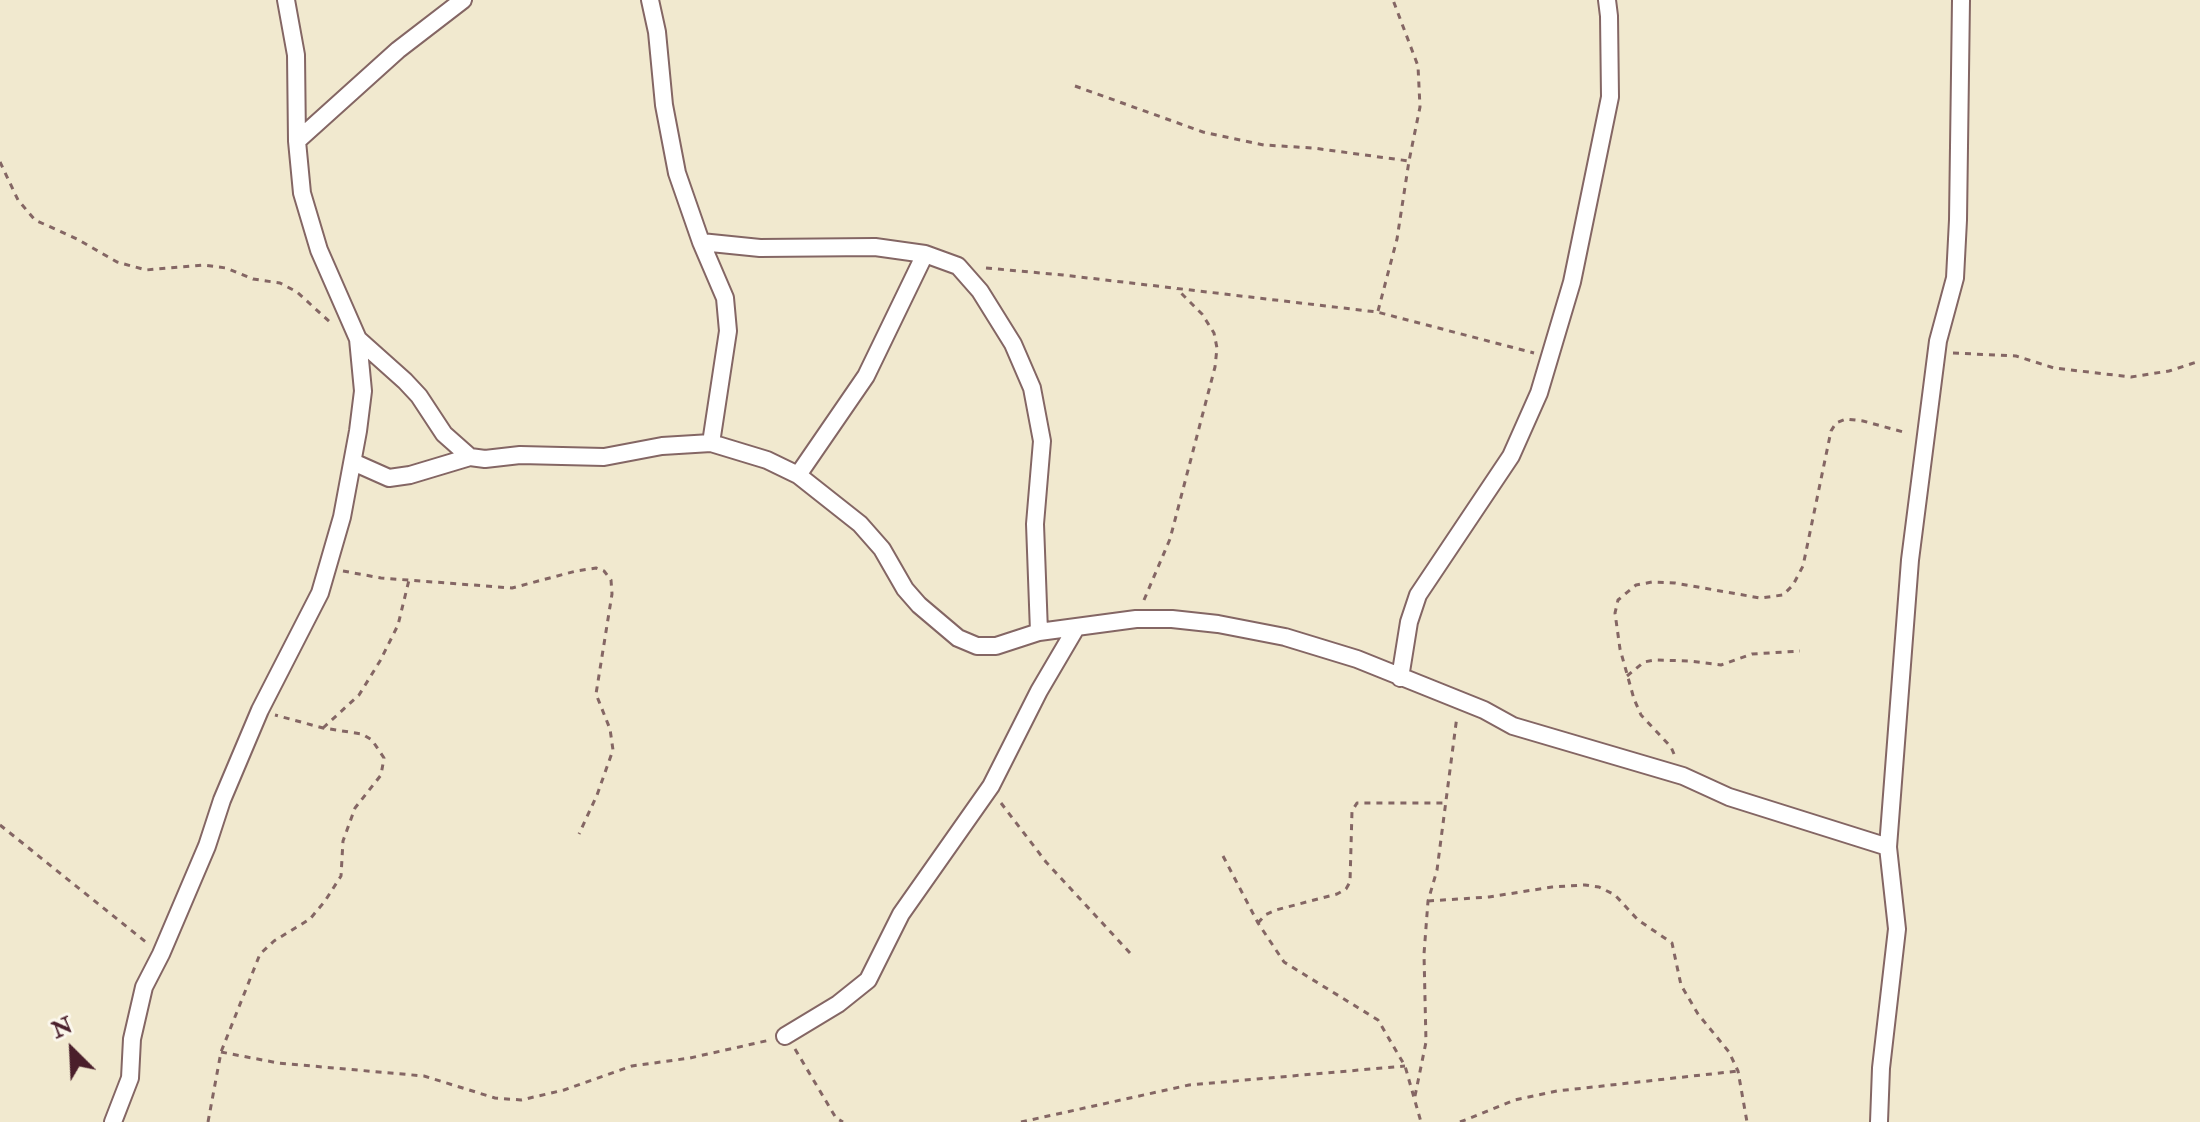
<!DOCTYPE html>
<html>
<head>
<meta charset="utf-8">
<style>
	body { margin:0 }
	#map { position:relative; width:2200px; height:1122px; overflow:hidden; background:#f1e9cf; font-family:"IM FELL Double Pica",serif }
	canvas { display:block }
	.north { position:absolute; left:32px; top:1010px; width:80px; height:80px; -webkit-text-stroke:6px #fbf7ec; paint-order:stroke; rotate:336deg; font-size:22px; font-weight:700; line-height:32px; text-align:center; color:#4a1f2b }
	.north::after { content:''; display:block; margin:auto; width:28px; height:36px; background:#4a1f2b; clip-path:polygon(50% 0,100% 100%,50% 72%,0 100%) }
</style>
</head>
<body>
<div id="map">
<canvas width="2200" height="1122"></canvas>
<div class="north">N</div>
</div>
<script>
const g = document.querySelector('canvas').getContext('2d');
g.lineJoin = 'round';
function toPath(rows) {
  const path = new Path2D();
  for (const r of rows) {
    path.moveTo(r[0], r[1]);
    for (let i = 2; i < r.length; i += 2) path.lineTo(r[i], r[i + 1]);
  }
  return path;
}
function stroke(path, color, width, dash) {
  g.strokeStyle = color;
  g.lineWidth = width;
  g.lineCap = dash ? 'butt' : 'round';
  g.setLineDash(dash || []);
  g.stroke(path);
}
const path = toPath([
	[1075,86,1203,132,1264,145,1313,148,1409,161],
	[0,162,18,200,35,220,77,239,117,262,146,270,203,265,226,268,253,279,280,283,297,292,331,323],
	[986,268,1063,275,1377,312,1534,353],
	[1378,311,1397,239,1409,161,1420,107,1418,66,1393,0],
	[1953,353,2016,356,2054,368,2131,377,2169,371,2200,361],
	[343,571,381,578,512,588,576,571,596,568,604,571,611,580,612,594,596,694,610,729,613,750,597,795,579,834],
	[1144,600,1170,539,1215,367,1217,348,1214,333,1202,314,1177,289],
	[1627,676,1644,662,1655,660,1689,661,1721,665,1752,654,1800,651],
	[323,728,359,695,380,661,398,625,409,580],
	[1674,754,1671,747,1641,715,1634,699,1620,649,1615,613,1618,600,1636,585,1652,582,1675,583,1760,598,1783,595,1793,585,1803,566,1831,431,1836,423,1846,419,1863,421,1907,433],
	[1001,803,1046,862,1130,953],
	[0,825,147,943],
	[1223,856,1258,923,1284,962,1378,1020,1405,1066,1421,1122],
	[1428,901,1489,897,1552,887,1585,885,1599,887,1615,895,1638,920,1672,943,1681,985,1698,1014,1729,1052,1738,1071,1747,1122],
	[1258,923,1265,915,1276,910,1337,894,1346,889,1350,882,1352,811,1357,803,1444,803],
	[795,1049,836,1118,843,1122],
	[221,1052,278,1063,424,1076,495,1098,521,1100,564,1090,632,1066,690,1058,770,1040],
	[1415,1096,1426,1042,1424,954,1428,901,1437,870,1457,716],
	[208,1122,221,1052,260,954,274,941,310,919,325,901,341,876,343,841,355,808,381,775,384,758,372,740,362,734,323,728,275,715],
	[1021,1122,1189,1085,1405,1066],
	[1460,1122,1515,1100,1557,1091,1738,1071]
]);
const street = toPath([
	[650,0,657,32,664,105,677,173,701,242,725,298,728,331,711,443],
	[297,141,398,50,463,0],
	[701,242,760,248,875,247,925,254,958,266,980,291,1013,344,1032,388,1042,441,1035,524,1039,632],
	[358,339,405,381,419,396,444,434,470,457,485,459,520,455,604,457,662,446,711,443,767,460,798,475,860,524,882,549,905,589,919,605,958,638,977,646,996,646,1039,632,1136,619,1172,619,1218,624,1285,637,1357,659,1484,710,1513,726,1683,776,1729,797,1888,847],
	[353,462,389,478,410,475,470,457],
	[798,475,866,376,925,254],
	[1400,678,1409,622,1418,595,1511,456,1539,393,1572,282,1610,97,1609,16,1607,0],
	[785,1036,838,1004,868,980,901,914,991,786,1039,691,1076,628],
	[113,1122,130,1078,132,1039,144,987,161,954,207,846,222,800,260,710,320,593,342,517,358,431,363,391,358,339,319,250,302,193,297,141,296,55,286,0],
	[1879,1122,1881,1068,1897,929,1888,847,1910,560,1938,341,1955,278,1958,220,1961,0]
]);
stroke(street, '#846664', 20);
stroke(path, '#846664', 3, [6, 6]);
stroke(street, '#fff', 16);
</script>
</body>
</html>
